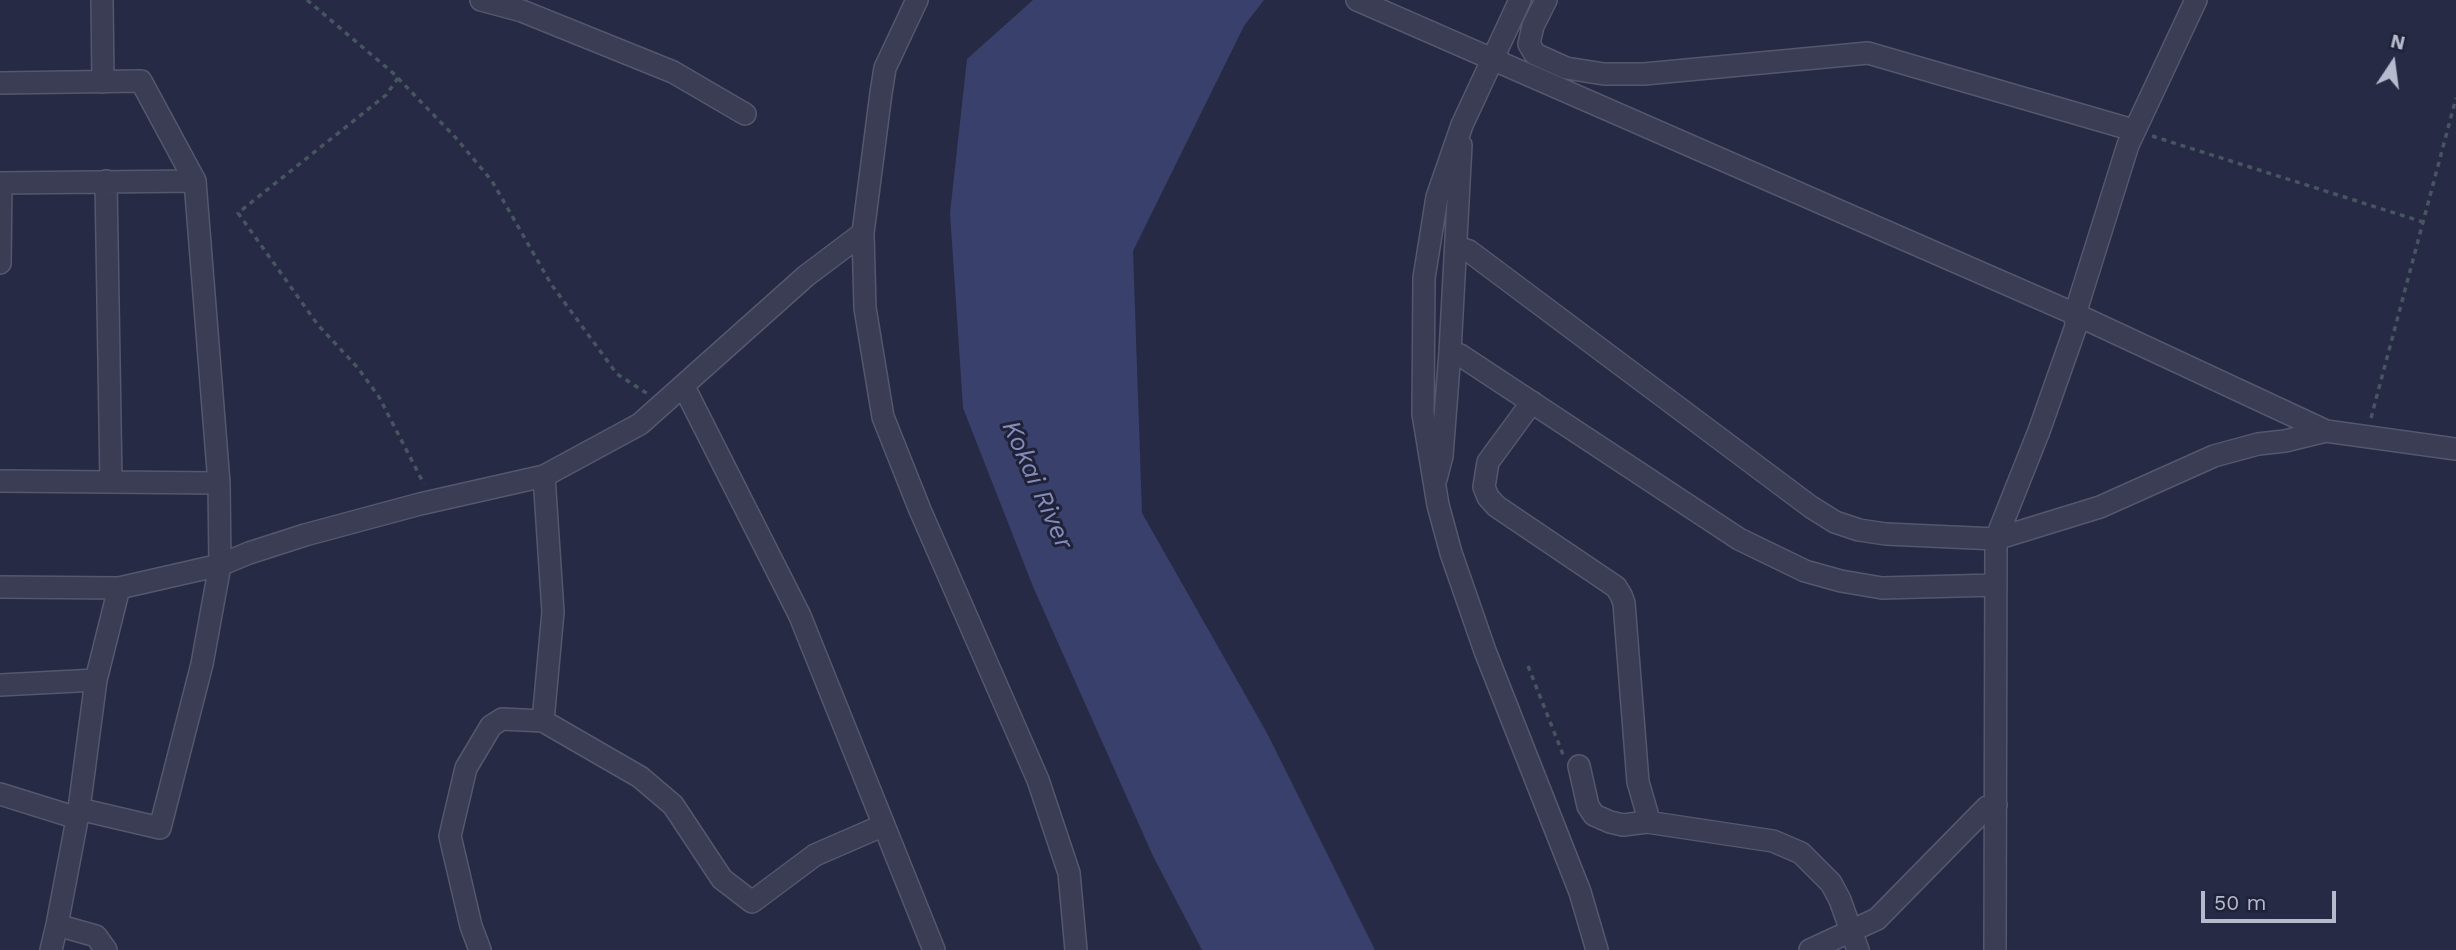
<!DOCTYPE html>
<html>
<head>
<meta charset="utf-8">
<style>
	body { margin:0 }
	#map { position:relative; width:2456px; height:950px; overflow:hidden; background:#262a44; font-family:"Work Sans",sans-serif }
	canvas { display:block }
	.north { position:absolute; left:2358px; top:28px; width:70px; height:70px; -webkit-text-stroke:5px #1f2238; paint-order:stroke; rotate:13deg; font-size:19px; font-weight:700; line-height:28px; text-align:center; color:#b7bacd }
	.north::after { content:''; display:block; margin:auto; width:24px; height:32px; background:#b7bacd; clip-path:polygon(50% 0,100% 100%,50% 72%,0 100%) }
	.scale { position:absolute; left:2201px; top:891px; width:135px; height:32px; box-sizing:border-box; border:4px solid #b7bacd; border-top:0; padding-left:9px; font-size:21px; line-height:24px; white-space:nowrap; color:#b7bacd; -webkit-text-stroke:5px #1f2238; paint-order:stroke }
</style>
</head>
<body>
<div id="map">
<canvas width="2456" height="950"></canvas>
<div class="north">N</div>
<div class="scale">50 m</div>
</div>
<script>
const g = document.querySelector('canvas').getContext('2d');
g.lineJoin = 'round';
function fill(path, color) {
  g.fillStyle = color;
  g.fill(path, 'evenodd');
}
function toPath(rows) {
  const path = new Path2D();
  for (const r of rows) {
    path.moveTo(r[0], r[1]);
    for (let i = 2; i < r.length; i += 2) path.lineTo(r[i], r[i + 1]);
  }
  return path;
}
function stroke(path, color, width, dash) {
  g.strokeStyle = color;
  g.lineWidth = width;
  g.lineCap = dash ? 'butt' : 'round';
  g.setLineDash(dash || []);
  g.stroke(path);
}
function drawText(font, color, halo, rows, align = 'center') {
  g.font = font + ' "Work Sans",sans-serif';
  g.lineWidth = 6;
  g.setLineDash([]);
  g.textBaseline = 'middle';
  g.strokeStyle = halo;
  g.fillStyle = color;
  for (const [text, x, y, turn = 0] of rows) {
    g.save();
    g.translate(x, y);
    g.rotate((+turn || 0) * Math.PI / 180);
    g.textAlign = isNaN(turn) ? turn : align;
    if (halo) g.strokeText(text, 0, 0);
    g.fillText(text, 0, 0);
    g.restore();
  }
}
const water = toPath([
	[1033,0,1264,0,1244,26,1133,251,1142,513,1267,733,1375,950,1202,950,1153,856,1034,589,963,408,950,213,967,59]
]);
const path = toPath([
	[307,0,393,73,456,138,492,181,551,284,617,374,648,394],
	[398,78,386,95,238,213,318,325,358,368,379,397,424,484],
	[2152,136,2423,222],
	[2371,418,2456,98],
	[1528,666,1564,757]
]);
const minor = toPath([
	[102,0,103,82],
	[481,0,522,11,673,72,745,114],
	[917,0,885,68,881,93,863,233,865,308,883,417,920,510,1038,780,1069,873,1076,950],
	[1357,0,2075,314,2326,431,2456,449],
	[1520,0,1462,125,1437,197,1424,278,1423,414,1438,505,1451,553,1485,651,1580,892,1597,950],
	[1546,0,1533,26,1529,44,1535,54,1566,68,1604,74,1644,74,1868,53,2133,130],
	[0,83,141,81,195,181,219,483,220,565,202,664,160,828,79,809],
	[106,181,111,482],
	[0,183,195,181],
	[1457,247,1469,251,1811,507,1835,522,1859,530,1886,534,1996,539,2100,507,2214,456,2258,444,2285,441,2326,431],
	[0,263,1,183],
	[1450,352,1460,355,1739,539,1805,571,1841,581,1882,588,1995,585],
	[684,387,800,616,934,950],
	[1532,402,1488,462,1484,487,1488,497,1496,506,1616,587,1621,595,1624,603,1638,782,1647,813,1647,822],
	[1436,479,1442,456,1450,352,1461,145],
	[0,481,219,483],
	[0,587,119,588,220,565,249,553,305,535,420,504,544,476,640,424,806,276,863,233],
	[0,685,96,680],
	[543,721,553,612,544,476],
	[1579,766,1588,806,1594,815,1610,822,1623,825,1647,822,1773,841,1801,853,1831,883,1840,900,1858,950],
	[0,794,77,818],
	[51,950,57,925],
	[106,950,96,936,57,925,79,809,96,680,119,588],
	[480,950,471,926,450,836,466,768,491,726,502,719,543,721,640,777,673,805,722,879,752,902,815,855,884,825],
	[1810,950,1877,919,1987,807,1996,805],
	[1995,950,1996,539,2039,431,2076,326,2075,314,2128,145,2196,0]
]);
const waterNames = [
	["Kokai River",1037,485,66]
];
fill(water, '#39406b');
stroke(minor, '#55586d', 24);
stroke(path, '#465661', 3.5, [5, 5]);
stroke(minor, '#3a3d53', 21);
drawText('italic 26px', '#858cb9', '#1f2238', waterNames);
</script>
</body>
</html>
